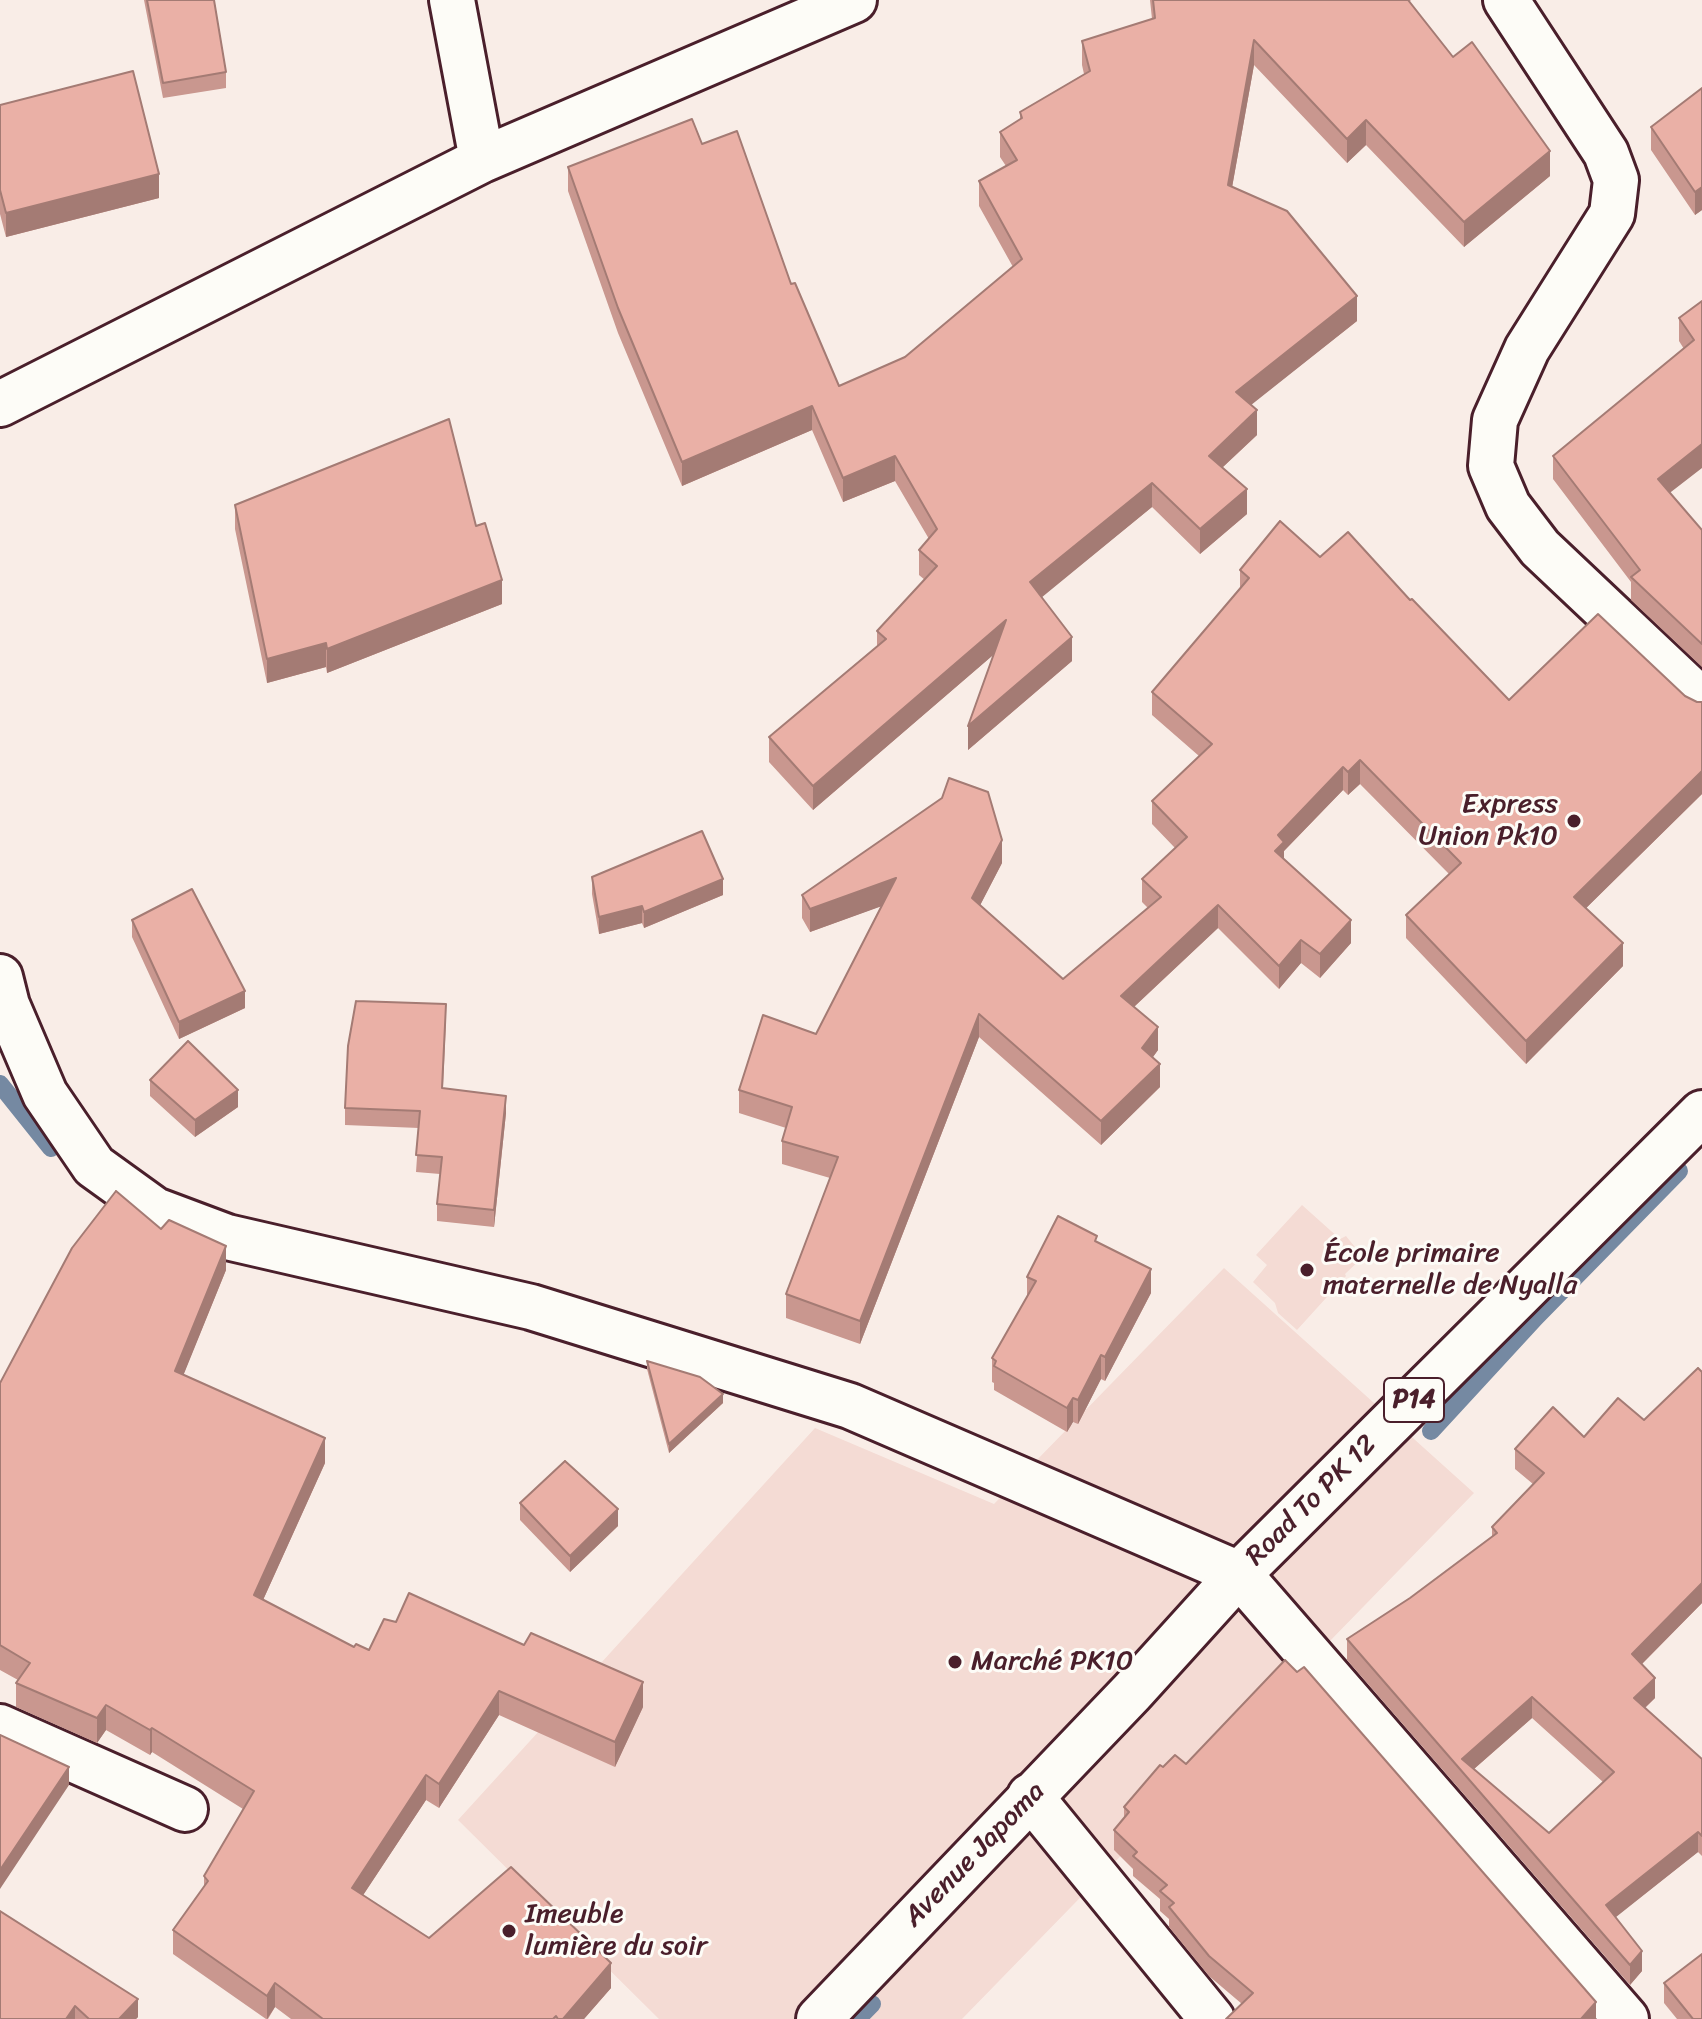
<!DOCTYPE html>
<html>
<head>
<meta charset="utf-8">
<style>
	body { margin:0 }
	canvas { display:block; background:#f9ede7 }
</style>
</head>
<body>
<canvas width="1702" height="2019"></canvas>
<script>
const g = document.querySelector('canvas').getContext('2d');
g.lineJoin = 'round';
function fill(path, color) {
  g.fillStyle = color;
  g.fill(path, 'evenodd');
}
function toPath(rows) {
  const path = new Path2D();
  for (const r of rows) {
    path.moveTo(r[0], r[1]);
    for (let i = 2; i < r.length; i += 2) path.lineTo(r[i], r[i + 1]);
  }
  return path;
}
function stroke(path, color, width, dash) {
  g.strokeStyle = color;
  g.lineWidth = width;
  g.lineCap = dash ? 'butt' : 'round';
  g.setLineDash(dash || []);
  g.stroke(path);
}
function drawText(font, color, halo, rows, align = 'center') {
  g.font = font + ' Sriracha,sans-serif';
  g.lineWidth = 6;
  g.setLineDash([]);
  g.textBaseline = 'middle';
  g.strokeStyle = halo;
  g.fillStyle = color;
  for (const [text, x, y, turn = 0] of rows) {
    g.save();
    g.translate(x, y);
    g.rotate((+turn || 0) * Math.PI / 180);
    g.textAlign = isNaN(turn) ? turn : align;
    if (halo) g.strokeText(text, 0, 0);
    g.fillText(text, 0, 0);
    g.restore();
  }
}
const built = toPath([
	[1302,1205,1340,1239,1346,1236,1363,1257,1345,1274,1346,1276,1297,1330,1278,1313,1275,1303,1253,1282,1267,1265,1256,1255],
	[1224,1268,1474,1493,962,2019,659,2019,458,1820,815,1428,994,1504]
]);
const stream = toPath([
	[0,1084,51,1148],
	[1431,1431,1536,1317,1679,1171],
	[857,2019,872,2004]
]);
const minor = toPath([
	[452,0,482,160],
	[1506,0,1606,153,1616,180,1612,214,1527,349,1495,420,1491,466,1508,506,1540,548,1702,701],
	[0,404,482,160,854,0],
	[0,977,7,1005,45,1094,94,1166,155,1210,227,1237,531,1307,850,1406,1239,1574,1626,2019],
	[0,1727,185,1809],
	[1030,1796,1212,2019]
]);
const primary = toPath([
	[819,2019,1132,1692,1239,1574,1702,1113]
]);
const wall = toPath([
	[144,0,214,0,226,72,226,88,163,98],
	[1150,0,1411,0,1409,2,1550,176,1464,247,1366,145,1347,163,1254,65,1232,187,1357,321,1250,405,1257,435,1222,468,1247,514,1200,554,1152,507,1041,597,1072,661,968,750,993,655,813,810,769,762,769,737,877,646,877,631,925,580,919,575,919,550,929,539,895,481,843,502,812,430,682,486,618,333,568,191,568,167,702,144,791,284,839,386,905,357,1013,267,979,206,979,181,1006,166,1000,157,1000,132,1020,120,1020,112,1084,74,1082,65,1082,41,1152,19],
	[1702,88,1702,210,1695,215,1651,150,1651,127],
	[0,105,159,198,6,237,0,214],
	[1702,301,1670,493,1702,530,1702,667,1631,600,1631,582,1553,479,1553,456,1684,349,1679,341,1679,318],
	[235,505,476,526,502,604,327,673,326,667,267,683,235,529],
	[1320,557,1410,600,1509,700,1685,696,1697,702,1702,702,1702,794,1586,908,1623,966,1526,1064,1406,938,1406,915,1449,874,1360,784,1348,795,1343,790,1284,851,1284,859,1351,943,1320,978,1301,963,1279,989,1218,928,1134,1007,1158,1050,1153,1057,1160,1087,1101,1145,979,1037,860,1344,786,1318,786,1294,830,1178,782,1164,782,1141,786,1128,739,1113,739,1090,816,1034,881,906,810,932,802,918,802,895,1002,863,980,905,1063,979,1148,908,1142,902,1142,879,1175,848,1152,824,1152,801,1199,756,1152,715,1152,692,1240,588,1240,570],
	[592,877,723,895,644,928,642,923,599,934,592,894],
	[132,920,245,1008,179,1039,132,937],
	[446,1021,443,1088,506,1113,494,1227,437,1221,437,1204,440,1174,416,1172,419,1128,345,1125,345,1108],
	[150,1080,238,1107,195,1137,150,1096],
	[161,1229,226,1270,183,1375,325,1463,263,1600,354,1647,643,1707,615,1767,499,1715,439,1808,426,1800,363,1895,429,1938,611,1988,584,2019,291,2019,275,2007,268,2019,266,2019,173,1954,173,1930,204,1887,204,1876,243,1809,152,1752,150,1755,106,1730,97,1743,16,1707,16,1683,18,1680,0,1670,0,1383],
	[1097,1242,1151,1293,1105,1381,1101,1379,1078,1424,1073,1422,1067,1432,994,1390,994,1383,992,1382,992,1358,1027,1297,1027,1277],
	[647,1361,723,1403,669,1453,647,1369],
	[1702,1372,1702,1603,1642,1664,1655,1698,1645,1708,1702,1759,1702,1856,1698,1852,1615,1917,1642,1971,1630,1985,1347,1660,1347,1639,1410,1598,1492,1537,1492,1527,1533,1484,1515,1469,1515,1449,1584,1437,1644,1420],
	[1532,1718,1603,1782,1549,1833,1474,1769],
	[520,1503,618,1526,570,1572,520,1520],
	[1186,1764,1596,2019,1242,2004,1209,1976,1169,1927,1169,1919,1160,1911,1160,1899,1133,1876,1133,1869,1114,1850,1114,1830,1124,1818,1124,1807,1163,1767],
	[0,1911,138,2017,136,2019,0,2019],
	[1664,1983,1702,2019,1677,2019,1664,2003]
]);
const shadedWall = toPath([
	[1254,40,1254,65,1228,210,1228,185],
	[1366,120,1366,145,1347,163,1347,139],
	[1550,151,1550,176,1464,247,1464,222],
	[159,174,159,198,6,237,6,213],
	[1702,187,1702,210,1695,215,1695,192],
	[1357,296,1357,321,1236,417,1236,392],
	[812,406,812,430,682,486,682,462],
	[1257,410,1257,435,1209,480,1209,456],
	[1702,444,1702,468,1658,502,1658,479],
	[895,456,895,481,843,502,843,478],
	[1152,483,1152,507,1030,607,1030,582],
	[1247,489,1247,514,1200,554,1200,529],
	[502,580,502,604,327,673,327,649],
	[1006,620,1006,644,813,810,813,786],
	[1072,637,1072,661,968,750,968,726],
	[326,643,326,667,267,683,267,659],
	[1360,760,1360,784,1348,795,1348,772],
	[1343,767,1343,790,1284,851,1284,866,1275,851,1278,835],
	[1702,771,1702,794,1574,920,1574,897],
	[1002,840,1002,863,972,921,972,898],
	[896,878,896,901,810,932,810,909],
	[723,879,723,895,644,928,644,912],
	[1218,905,1218,928,1121,1019,1121,996],
	[642,906,642,923,599,934,599,917],
	[1351,920,1351,943,1320,978,1320,954],
	[1301,940,1301,963,1279,989,1279,966],
	[1623,943,1623,966,1526,1064,1526,1041],
	[245,991,245,1008,179,1039,179,1022],
	[979,1014,979,1037,860,1344,860,1321],
	[1158,1027,1158,1050,1142,1072,1142,1048],
	[1160,1064,1160,1087,1101,1145,1101,1121],
	[238,1090,238,1107,195,1137,195,1120],
	[506,1096,506,1113,494,1227,494,1210],
	[226,1246,226,1270,175,1396,175,1371],
	[1151,1269,1151,1293,1105,1381,1105,1357],
	[1101,1355,1101,1379,1078,1424,1078,1400],
	[723,1394,723,1403,669,1453,669,1444],
	[1073,1398,1073,1422,1067,1432,1067,1408],
	[325,1438,325,1463,254,1620,254,1595],
	[618,1509,618,1526,570,1572,570,1556],
	[1702,1583,1702,1603,1632,1674,1632,1654],
	[1655,1678,1655,1698,1634,1718,1634,1698],
	[643,1682,643,1707,615,1767,615,1742],
	[499,1691,499,1715,439,1808,439,1784],
	[1532,1697,1532,1718,1466,1776,1462,1759],
	[106,1705,106,1730,97,1743,97,1718],
	[152,1728,152,1752,150,1755,150,1730],
	[69,1767,69,1785,0,1889,0,1870],
	[426,1775,426,1800,352,1912,352,1888],
	[1698,1832,1698,1852,1606,1925,1606,1905],
	[1642,1951,1642,1971,1630,1985,1630,1965],
	[611,1963,611,1988,584,2019,563,2019],
	[275,1983,275,2007,267,2019,267,1996],
	[138,1999,138,2017,136,2019,119,2019],
	[1596,2002,1596,2019,1581,2019],
	[75,2006,75,2019,66,2019]
]);
const building = toPath([
	[147,0,214,0,226,72,163,83,147,0],
	[1153,0,1408,0,1453,57,1472,42,1550,151,1464,222,1366,120,1347,139,1254,40,1228,185,1287,211,1357,296,1236,392,1257,410,1209,456,1247,489,1200,529,1152,483,1030,582,1072,637,968,726,1006,620,813,786,769,737,886,639,877,631,937,566,919,550,937,529,895,456,843,478,812,406,682,462,618,308,568,167,692,119,702,144,737,131,791,284,795,283,839,386,905,357,1022,259,979,181,1017,160,1000,132,1022,118,1020,112,1090,71,1082,41,1155,18,1153,0],
	[133,71,159,174,6,213,0,190,0,105,133,71],
	[1702,88,1702,187,1695,192,1651,127,1702,88],
	[1702,301,1702,444,1658,479,1702,530,1702,644,1631,577,1640,570,1553,456,1694,340,1679,318,1702,301],
	[449,419,476,526,485,523,502,580,327,649,326,643,267,659,235,505,449,419],
	[1280,521,1320,557,1348,532,1410,600,1412,599,1509,700,1598,614,1685,696,1697,702,1702,702,1702,771,1574,897,1623,943,1526,1041,1406,915,1461,863,1360,760,1348,772,1343,767,1278,835,1284,842,1275,851,1351,920,1320,954,1301,940,1279,966,1218,905,1121,996,1158,1027,1142,1048,1160,1064,1101,1121,979,1014,860,1321,786,1294,838,1157,782,1141,792,1107,739,1090,763,1015,816,1034,896,878,810,909,802,895,942,798,949,778,988,792,1002,840,972,898,1063,979,1161,897,1142,879,1187,837,1152,801,1212,744,1152,692,1249,578,1240,570,1280,521],
	[702,831,723,879,644,912,642,906,599,917,592,877,702,831],
	[192,889,245,991,179,1022,132,920,192,889],
	[356,1001,446,1004,442,1088,506,1096,494,1210,437,1204,442,1157,416,1155,420,1111,345,1108,348,1046,356,1001],
	[188,1041,238,1090,195,1120,150,1080,188,1041],
	[116,1191,161,1229,169,1220,226,1246,175,1371,325,1438,254,1595,354,1647,356,1644,369,1650,384,1619,396,1622,409,1593,524,1645,531,1633,643,1682,615,1742,499,1691,439,1784,426,1775,352,1888,429,1938,511,1867,611,1963,563,2019,558,2019,556,2016,553,2019,323,2019,275,1983,267,1996,173,1930,208,1881,204,1876,254,1791,152,1728,150,1730,106,1705,97,1718,16,1683,30,1663,0,1645,0,1383,72,1248,116,1191],
	[1058,1216,1097,1236,1095,1241,1151,1269,1105,1357,1101,1355,1078,1400,1073,1398,1067,1408,994,1366,996,1361,992,1358,1036,1281,1027,1277,1058,1216],
	[647,1361,700,1377,723,1394,669,1444,647,1361],
	[1698,1368,1702,1372,1702,1583,1632,1654,1655,1678,1634,1698,1702,1759,1702,1836,1698,1832,1606,1905,1642,1951,1630,1965,1347,1639,1410,1598,1497,1533,1492,1527,1544,1473,1515,1449,1553,1407,1584,1437,1618,1398,1644,1420,1698,1368],
	[1532,1697,1614,1772,1549,1833,1462,1759,1532,1697],
	[565,1461,618,1509,570,1556,520,1503,565,1461],
	[1285,1660,1297,1672,1304,1667,1596,2002,1581,2019,1226,2019,1253,1993,1209,1956,1169,1907,1174,1903,1160,1891,1167,1885,1133,1856,1137,1852,1114,1830,1129,1812,1124,1807,1160,1765,1163,1767,1175,1755,1186,1764,1285,1660],
	[0,1735,69,1767,0,1870,0,1735],
	[0,1911,138,1999,119,2019,89,2019,75,2006,66,2019,0,2019,0,1911],
	[1702,1954,1702,2019,1693,2019,1664,1983,1702,1954]
]);
const markers = [
	[1574,821,8,"#4a1f2b"],
	[1307,1270,8,"#4a1f2b"],
	[955,1662,8,"#4a1f2b"],
	[509,1931,8,"#4a1f2b"]
];
const shields = [
	[1414,1400,60]
];
const shieldNames = [
	["P14",1414,1400]
];
const poiNames = [
	["Express",1558,805,"right"],
	["Union Pk10",1558,837,"right"],
	["École primaire",1323,1254],
	["maternelle de Nyalla",1323,1286],
	["Marché PK10",971,1662],
	["Imeuble",525,1915],
	["lumière du soir",525,1947]
];
const streetNames = [
	["Road To PK 12",1312,1501,-45],
	["Avenue Japoma",975,1855,-46]
];
fill(built, '#f4dbd4');
stroke(stream, '#7589a2', 18);
stroke(minor, '#4a1f2b', 50);
stroke(primary, '#4a1f2b', 50);
stroke(minor, '#fdfcf7', 44);
stroke(primary, '#fdfcf7', 44);
fill(wall, '#c9978f');
fill(shadedWall, '#a47b74');
fill(building, '#eab0a6');
stroke(building, '#a47b74', 2);
for (const [x, y, r, color] of markers) {
  const dot = new Path2D();
  dot.arc(x, y, r, 0, 2 * Math.PI);
  g.fillStyle = color;
  g.fill(dot);
  stroke(dot, '#fdfcf7', 3);
}
for (const [x, y, w] of shields) {
  const box = new Path2D();
  box.roundRect(x - w / 2, y - 22, w, 44, 6);
  g.fillStyle = '#fdfcf7';
  g.fill(box);
  stroke(box, '#4a1f2b', 2);
}
drawText('bold 26px', '#4a1f2b', null, shieldNames);
drawText('28px', '#4a1f2b', '#fdfcf7', poiNames, 'left');
drawText('28px', '#4a1f2b', '#fdfcf7', streetNames);
</script>
</body>
</html>
